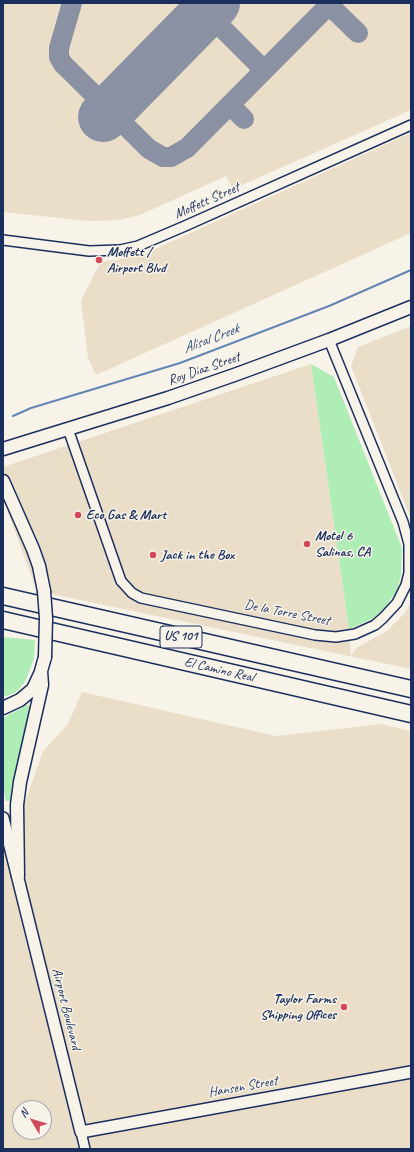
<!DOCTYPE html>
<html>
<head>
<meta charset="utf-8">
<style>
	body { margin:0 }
	#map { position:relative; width:414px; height:1152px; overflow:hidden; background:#f7f3e8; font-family:Caveat,sans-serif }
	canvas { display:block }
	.frame { position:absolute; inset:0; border:4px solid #1b2f5e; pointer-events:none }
	.north { position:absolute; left:12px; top:1100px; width:40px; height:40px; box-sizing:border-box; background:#f7f3e8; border:1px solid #9fa5b1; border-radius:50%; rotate:308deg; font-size:11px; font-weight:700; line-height:16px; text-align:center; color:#1b2f5e }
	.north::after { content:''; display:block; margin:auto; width:14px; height:18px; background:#d1495b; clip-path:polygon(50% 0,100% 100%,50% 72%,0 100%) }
</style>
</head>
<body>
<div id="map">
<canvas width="414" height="1152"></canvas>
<div class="frame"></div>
<div class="north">N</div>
</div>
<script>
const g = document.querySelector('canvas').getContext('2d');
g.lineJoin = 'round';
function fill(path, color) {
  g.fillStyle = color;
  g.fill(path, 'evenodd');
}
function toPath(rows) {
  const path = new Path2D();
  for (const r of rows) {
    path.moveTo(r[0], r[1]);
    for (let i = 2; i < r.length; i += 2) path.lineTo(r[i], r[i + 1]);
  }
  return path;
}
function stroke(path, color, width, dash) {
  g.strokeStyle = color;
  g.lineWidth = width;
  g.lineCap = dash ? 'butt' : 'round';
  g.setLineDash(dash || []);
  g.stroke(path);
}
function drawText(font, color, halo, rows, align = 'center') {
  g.font = font + ' Caveat,sans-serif';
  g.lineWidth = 3;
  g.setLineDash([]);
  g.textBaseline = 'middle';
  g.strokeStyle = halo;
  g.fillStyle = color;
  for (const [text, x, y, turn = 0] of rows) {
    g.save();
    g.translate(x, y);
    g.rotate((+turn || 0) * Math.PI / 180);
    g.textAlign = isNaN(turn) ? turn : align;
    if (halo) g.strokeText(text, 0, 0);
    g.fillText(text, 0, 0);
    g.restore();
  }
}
const built = toPath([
	[3,3,411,3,411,110,233,189,226,176,140,215,119,220,88,221,3,212],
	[411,133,411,233,96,375,88,358,81,301,101,261,116,260,146,253],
	[411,326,411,519,351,366,358,347],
	[311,364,349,629,351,656,356,648,387,631,405,613,411,602,411,669,37,591,3,499,3,467],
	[82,692,276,736,381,724,411,731,411,1149,3,1149,3,814,23,808,43,751,68,724],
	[20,1108,44,1108,44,1132,20,1132]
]);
const green = toPath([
	[311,364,334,377,402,548,401,575,397,590,387,605,374,618,349,629],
	[3,637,35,640,34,659,25,682,15,693,6,696,3,696],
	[27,705,33,707,13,801,6,801,3,786,3,718]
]);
const stream = toPath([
	[13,416,31,408,180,363,329,306,411,270]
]);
const taxiway = toPath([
	[72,3,59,48,59,57,63,64,149,149,163,157,171,157,187,148,331,3],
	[197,3,264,70],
	[329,5,358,33],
	[230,105,244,119]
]);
const runway = toPath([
	[103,117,215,3]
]);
const minor = toPath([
	[3,240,89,251,120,250,138,246,185,226,411,125],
	[68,429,121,581,132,593,141,598,315,635,336,637,355,634,375,625,383,618,397,603,406,585,409,573,409,544,403,522,329,340],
	[81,1132,85,1149]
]);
const tertiary = toPath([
	[3,818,81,1132,411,1072]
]);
const secondary = toPath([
	[3,449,168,398,237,374,329,340,411,307],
	[3,481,33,549,39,566,44,591],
	[3,708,20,700,33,689,40,674],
	[18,876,17,805,20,782,42,685,41,671,45,657]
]);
const motorway = toPath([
	[3,596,411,689],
	[3,620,411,714]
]);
const secondaryBridge = toPath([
	[44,591,46,618,45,657]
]);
const markers = [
	[99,260,4,"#d1495b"],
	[78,515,4,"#d1495b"],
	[307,544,4,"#d1495b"],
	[153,555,4,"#d1495b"],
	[344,1007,4,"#d1495b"]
];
const shields = [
	[181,637,42]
];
const shieldNames = [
	["US 101",181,637]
];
const streetNames = [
	["Moffett Street",207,201,-24],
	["Roy Diaz Street",204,369,-19],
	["De la Torre Street",287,613,11],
	["El Camino Real",219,670,13],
	["Airport Boulevard",66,1009,76],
	["Hansen Street",243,1087,-10]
];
const poiNames = [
	["Moffett /",107,252],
	["Airport Blvd",107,268],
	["Eco Gas & Mart",86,515],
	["Motel 6",315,536],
	["Salinas, CA",315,552],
	["Jack in the Box",161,555],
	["Taylor Farms",336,999,"right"],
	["Shipping Offices",336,1015,"right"]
];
const waterNames = [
	["Alisal Creek",211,339,-21]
];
fill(built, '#ebdec9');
fill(green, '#aeedb5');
stroke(stream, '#6285b3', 2);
stroke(taxiway, '#8991a3', 20);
stroke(runway, '#8991a3', 50);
stroke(minor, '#1b2f5e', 12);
stroke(tertiary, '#1b2f5e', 14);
stroke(secondary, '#1b2f5e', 15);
stroke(motorway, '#1b2f5e', 19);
stroke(minor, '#f7f3e8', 9);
stroke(tertiary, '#f7f3e8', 11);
stroke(secondary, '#f7f3e8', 12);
stroke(motorway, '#f7f3e8', 16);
stroke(secondaryBridge, '#1b2f5e', 15, []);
stroke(secondaryBridge, '#f7f3e8', 12);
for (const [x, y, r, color] of markers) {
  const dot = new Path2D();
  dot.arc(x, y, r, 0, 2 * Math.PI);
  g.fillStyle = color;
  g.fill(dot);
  stroke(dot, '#f7f3e8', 1.5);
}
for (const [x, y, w] of shields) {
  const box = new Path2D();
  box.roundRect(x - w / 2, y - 11, w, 22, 3);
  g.fillStyle = '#f7f3e8';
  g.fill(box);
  stroke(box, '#1b2f5e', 1);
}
drawText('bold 13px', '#1b2f5e', null, shieldNames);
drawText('14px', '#1b2f5e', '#f7f3e8', streetNames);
drawText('bold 14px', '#1b2f5e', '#f7f3e8', poiNames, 'left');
drawText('italic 15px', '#395382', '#f7f3e8', waterNames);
</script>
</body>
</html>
